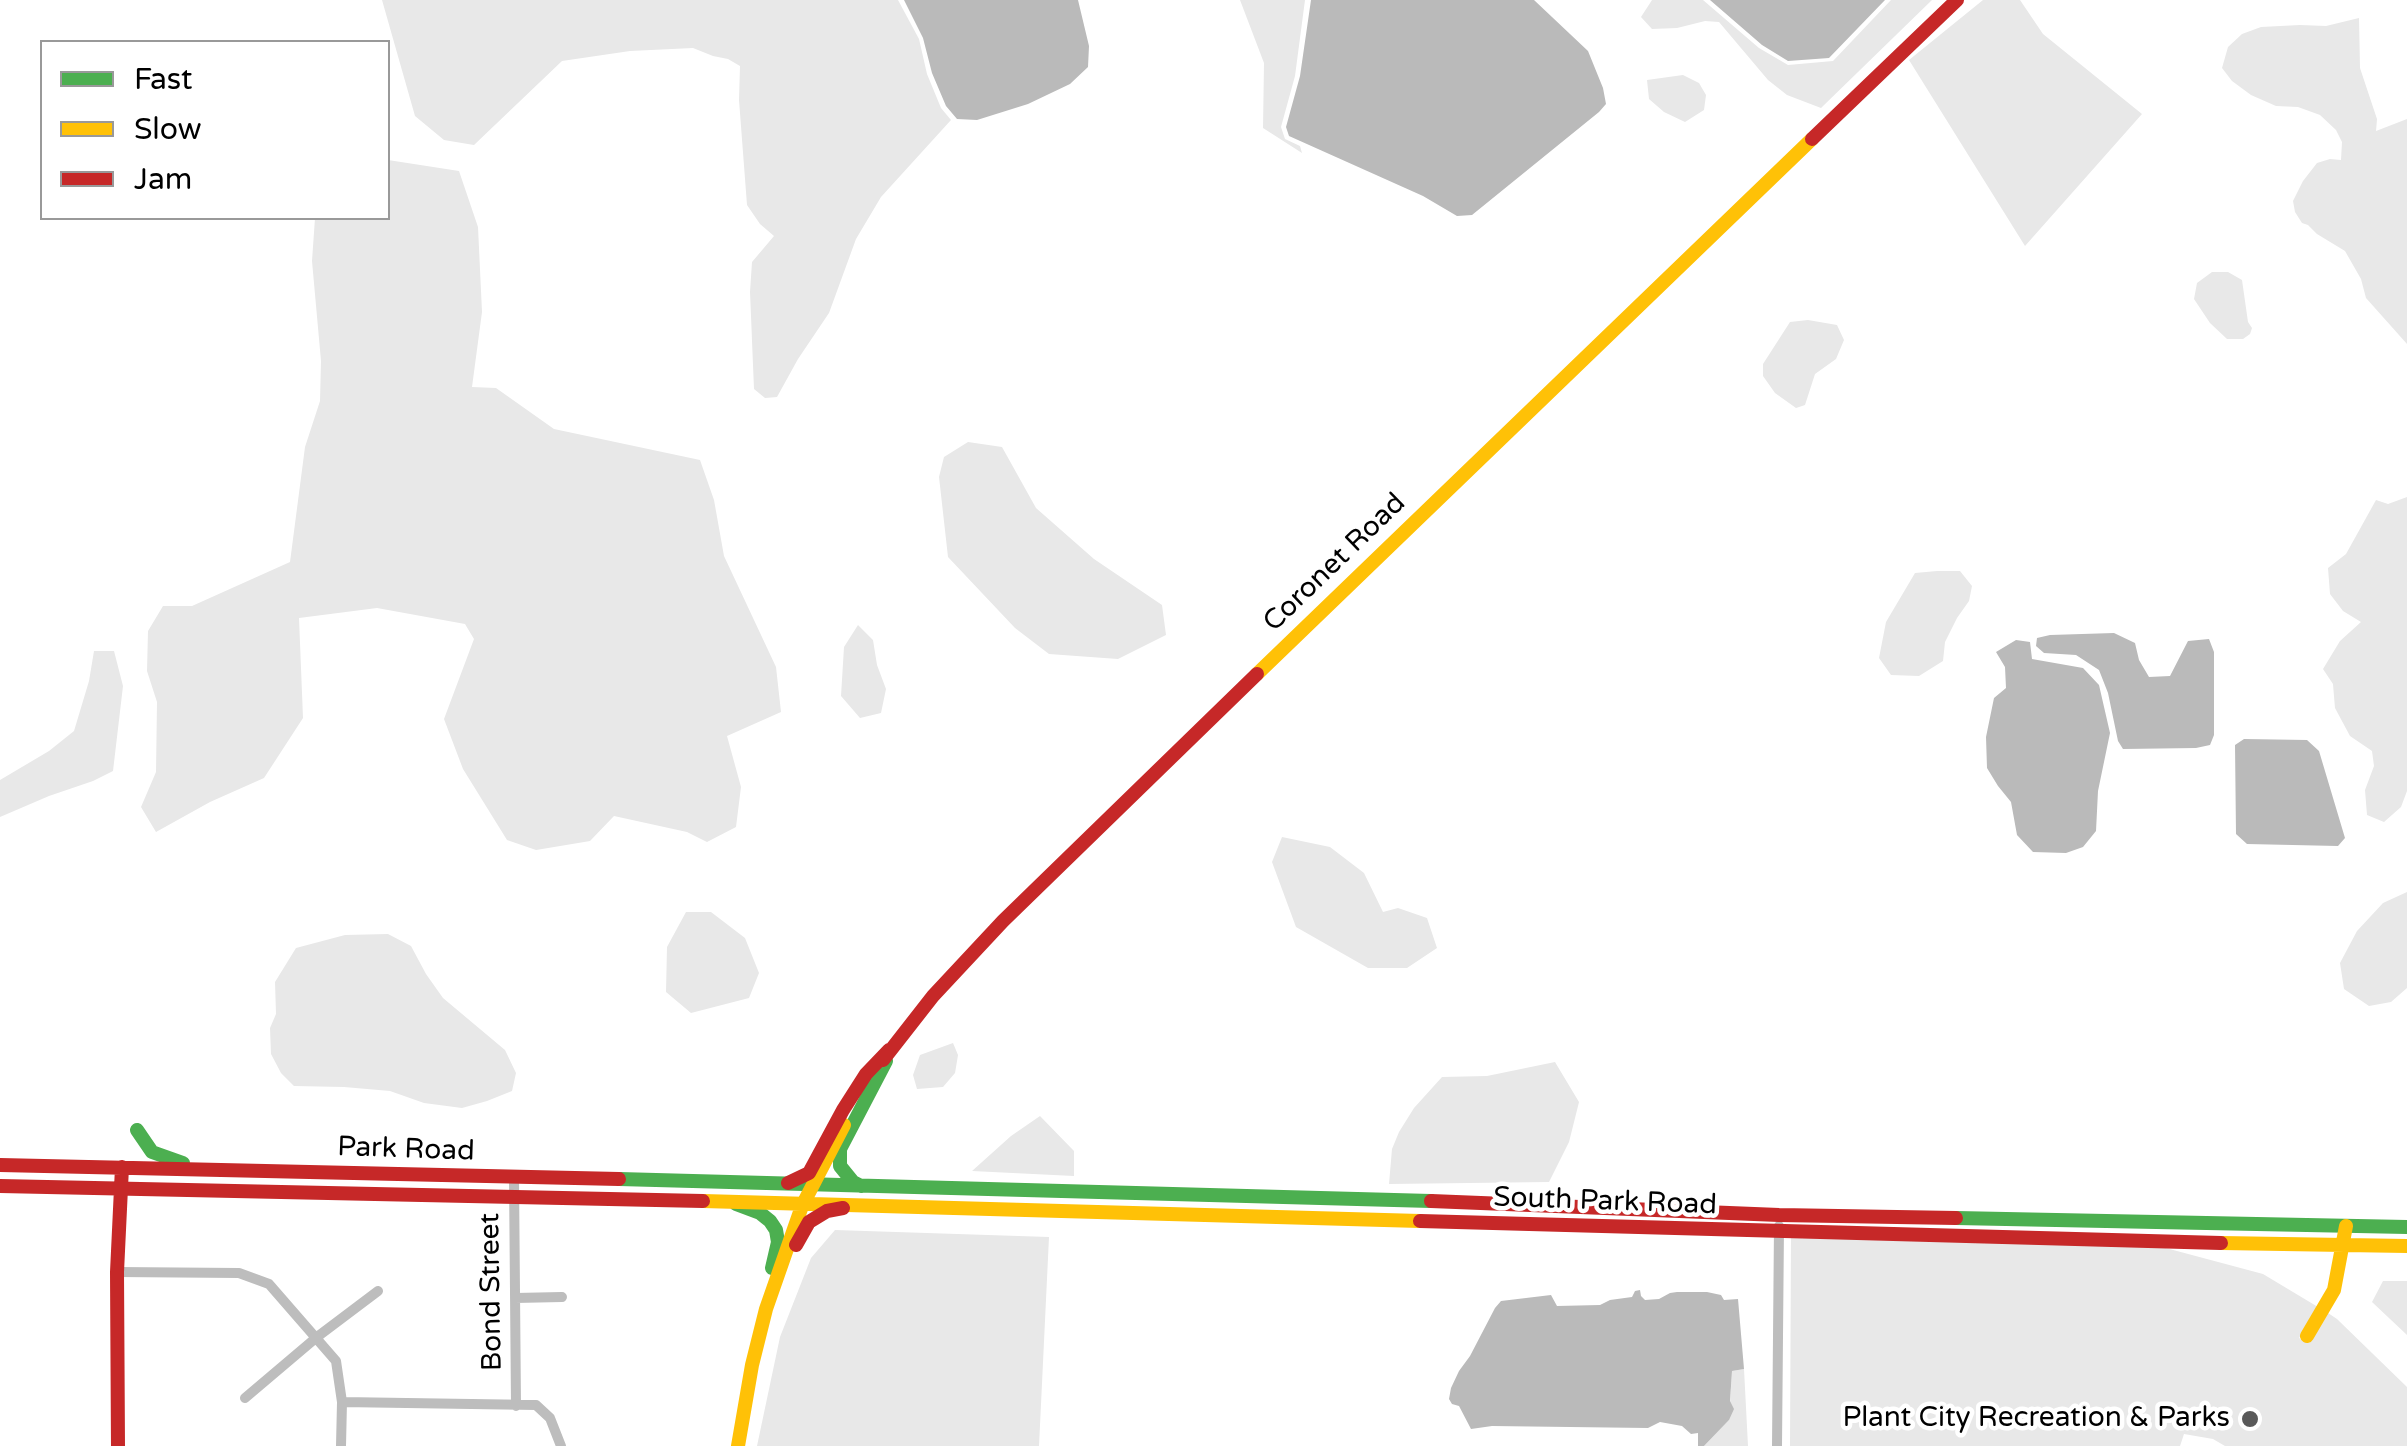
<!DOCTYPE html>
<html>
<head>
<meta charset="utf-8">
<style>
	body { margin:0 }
	#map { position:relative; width:2407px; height:1446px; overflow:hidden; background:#fff; font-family:"Varela Round",sans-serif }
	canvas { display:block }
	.legend { position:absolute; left:40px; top:40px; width:350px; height:180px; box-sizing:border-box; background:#fff; border:2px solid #999; margin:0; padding:12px 18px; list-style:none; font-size:30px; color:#000 }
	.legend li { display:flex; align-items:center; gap:20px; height:50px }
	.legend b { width:50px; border:2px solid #999 }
</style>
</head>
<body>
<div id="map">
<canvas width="2407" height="1446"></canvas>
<ul class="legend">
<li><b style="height:12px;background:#4caf50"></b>Fast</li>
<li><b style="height:12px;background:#ffc107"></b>Slow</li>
<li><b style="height:12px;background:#c62828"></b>Jam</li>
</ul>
</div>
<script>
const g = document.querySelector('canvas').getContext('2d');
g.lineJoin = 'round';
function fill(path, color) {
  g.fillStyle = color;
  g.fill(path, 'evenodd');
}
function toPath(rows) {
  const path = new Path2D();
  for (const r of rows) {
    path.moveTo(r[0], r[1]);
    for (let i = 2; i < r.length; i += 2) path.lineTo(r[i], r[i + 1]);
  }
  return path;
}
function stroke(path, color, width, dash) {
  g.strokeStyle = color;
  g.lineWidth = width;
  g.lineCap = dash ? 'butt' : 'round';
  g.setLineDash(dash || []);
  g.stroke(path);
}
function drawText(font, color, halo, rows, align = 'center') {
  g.font = font + ' "Varela Round",sans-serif';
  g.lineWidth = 9;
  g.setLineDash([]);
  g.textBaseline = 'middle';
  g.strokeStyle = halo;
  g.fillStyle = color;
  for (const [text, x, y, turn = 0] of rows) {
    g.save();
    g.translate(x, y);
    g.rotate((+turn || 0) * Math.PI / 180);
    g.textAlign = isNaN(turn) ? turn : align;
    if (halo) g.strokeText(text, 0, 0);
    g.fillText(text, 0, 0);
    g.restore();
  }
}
const green = toPath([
	[382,0,898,0,919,39,927,74,941,108,951,120,881,197,856,239,829,313,798,359,777,397,765,398,754,389,750,292,752,262,774,236,760,224,747,205,739,100,740,66,728,59,713,56,693,48,630,51,562,61,474,145,444,140,415,116],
	[1240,0,1305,0,1295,76,1281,127,1285,139,1300,146,1302,153,1263,128,1264,63],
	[1652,0,1703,0,1759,48,1788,65,1833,61,1891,0,1932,0,1821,108,1787,95,1768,80,1719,22,1705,21,1677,28,1652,29,1641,17],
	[1983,0,2020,0,2043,34,2142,114,2025,246,1909,60],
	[2359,18,2360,68,2377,119,2376,131,2407,119,2407,344,2366,298,2361,279,2345,251,2317,234,2308,225,2302,223,2295,212,2293,201,2303,181,2317,163,2330,159,2341,160,2342,142,2336,130,2320,115,2298,107,2276,106,2251,95,2232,81,2222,68,2228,47,2242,34,2261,27,2300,25,2326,26],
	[1683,75,1699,83,1706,95,1704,110,1685,122,1664,112,1649,99,1647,80],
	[388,160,459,171,478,227,482,312,472,387,496,388,554,429,700,460,714,500,724,556,776,667,781,712,727,736,741,787,736,827,707,842,687,832,614,816,590,841,536,850,507,840,463,769,444,719,474,639,465,624,377,608,299,618,303,718,264,778,210,802,156,832,141,807,156,772,157,702,147,671,148,631,163,606,192,606,290,562,305,447,320,401,321,361,312,261,315,218,388,218],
	[2212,272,2228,272,2242,280,2248,322,2252,328,2250,334,2243,339,2227,339,2210,323,2194,299,2197,283],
	[1808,320,1837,325,1844,340,1836,359,1815,374,1805,405,1796,408,1775,393,1763,376,1763,364,1790,322],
	[968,442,1002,447,1036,508,1094,559,1162,605,1166,635,1118,659,1049,654,1015,628,948,557,939,477,944,457],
	[2407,497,2407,791,2401,807,2384,822,2367,815,2365,790,2374,766,2372,751,2350,736,2335,708,2333,684,2323,669,2340,641,2361,622,2343,611,2330,594,2328,568,2346,554,2376,500,2388,504],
	[1937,571,1960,571,1972,586,1969,601,1957,618,1945,642,1943,661,1919,676,1891,675,1879,658,1886,622,1915,573],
	[858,625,873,640,877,665,886,689,881,713,860,718,841,696,844,647],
	[94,651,114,651,123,686,113,771,93,781,49,796,0,817,0,780,49,751,74,731,89,681],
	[1282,837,1330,847,1364,873,1383,912,1398,908,1427,918,1437,948,1407,968,1368,968,1296,927,1272,862],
	[2407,892,2407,988,2391,1002,2369,1006,2344,989,2340,963,2357,931,2383,903],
	[686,912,711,912,745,938,759,973,749,998,691,1013,666,992,667,947],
	[388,934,411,946,426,974,443,998,505,1050,516,1073,512,1091,487,1101,462,1108,424,1103,390,1091,344,1087,294,1086,281,1073,271,1054,270,1028,276,1014,275,982,296,948,345,935],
	[953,1043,958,1055,955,1073,943,1087,917,1089,913,1075,920,1055],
	[1555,1062,1579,1102,1569,1142,1549,1182,1389,1184,1392,1149,1399,1132,1414,1108,1442,1077,1487,1076],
	[1040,1116,1074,1151,1074,1176,972,1171,1011,1136],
	[835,1230,1049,1237,1039,1446,757,1446,780,1337,811,1258],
	[1791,1237,2162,1247,2263,1274,2318,1307,2299,1338,2309,1343,2328,1313,2337,1319,2407,1387,2407,1446,2225,1446,2213,1439,2184,1434,2180,1446,1790,1446],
	[2383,1281,2407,1281,2407,1335,2372,1302],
	[1744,1369,1748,1446,1704,1446,1729,1420,1732,1371]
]);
const water = toPath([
	[904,0,1078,0,1089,46,1088,67,1070,84,1028,104,977,120,957,119,946,106,932,73,923,38],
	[1311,0,1534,0,1588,51,1603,88,1606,104,1599,112,1472,215,1457,216,1423,196,1289,136,1286,127,1300,76],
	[1710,0,1885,0,1829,58,1788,61,1762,45],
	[2114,633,2135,643,2139,660,2149,677,2170,676,2188,641,2209,639,2214,652,2214,735,2210,745,2196,748,2123,749,2118,741,2108,693,2099,670,2076,655,2044,653,2036,646,2037,638,2050,635],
	[2016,640,2030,642,2032,659,2083,668,2099,685,2110,733,2098,791,2096,831,2083,847,2066,853,2033,852,2017,835,2011,802,1998,786,1987,768,1986,737,1994,698,2006,688,2005,667,1996,652],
	[2244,739,2307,740,2319,751,2345,838,2338,846,2247,844,2236,834,2235,745],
	[1640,1290,1641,1296,1645,1300,1659,1299,1670,1293,1677,1292,1707,1292,1721,1295,1724,1300,1738,1299,1744,1369,1732,1371,1730,1401,1734,1409,1729,1420,1704,1446,1698,1446,1698,1433,1691,1434,1682,1426,1660,1422,1648,1428,1492,1426,1471,1429,1459,1406,1452,1404,1449,1399,1451,1388,1459,1371,1470,1356,1495,1308,1501,1301,1551,1295,1557,1306,1600,1305,1610,1300,1632,1297,1635,1291]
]);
const street = toPath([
	[514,1178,516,1406],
	[117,1272,239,1273,269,1284,336,1361,342,1402,341,1446],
	[515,1298,562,1297],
	[245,1398,317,1337,378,1291],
	[342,1402,536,1405,550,1418,561,1446],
	[1777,1446,1779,1226]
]);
const fast = toPath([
	[137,1130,152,1152,183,1163],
	[619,1179,1431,1201],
	[861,1186,853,1182,840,1166,840,1149,886,1061],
	[736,1204,760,1213,770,1221,776,1230,778,1242,772,1268],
	[1956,1218,2407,1227]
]);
const slow = toPath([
	[1257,674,1812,139],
	[703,1201,1420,1221],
	[2221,1243,2407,1246],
	[2307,1336,2334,1290,2346,1226],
	[738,1446,752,1365,766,1309,802,1206,844,1125]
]);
const jam = toPath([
	[1812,139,1957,0],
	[883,1060,933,996,1003,921,1257,674],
	[0,1165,619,1179],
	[788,1183,809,1173,843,1110,866,1074,889,1050],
	[0,1186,703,1201],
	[1431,1201,1779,1215,1956,1218],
	[1420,1221,2221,1243],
	[796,1245,809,1222,827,1211,843,1208],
	[118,1446,117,1272,122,1167]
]);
const markers = [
	[2250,1419,10,"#595959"]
];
const streetNames = [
	["Coronet Road",1335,563,-44],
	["Park Road",406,1150,2],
	["South Park Road",1605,1202,2],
	["Bond Street",492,1292,-91]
];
const poiNames = [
	["Plant City Recreation & Parks",2230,1419]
];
fill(green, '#e8e8e8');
fill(water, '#bababa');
stroke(street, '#bdbdbd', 10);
stroke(fast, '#4caf50', 14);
stroke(slow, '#ffc107', 14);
stroke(jam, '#c62828', 14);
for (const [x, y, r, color] of markers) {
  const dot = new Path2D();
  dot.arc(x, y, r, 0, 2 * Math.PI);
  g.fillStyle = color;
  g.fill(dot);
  stroke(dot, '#fff', 4);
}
drawText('28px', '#000', '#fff', streetNames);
drawText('28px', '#000', '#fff', poiNames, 'right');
</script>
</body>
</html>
